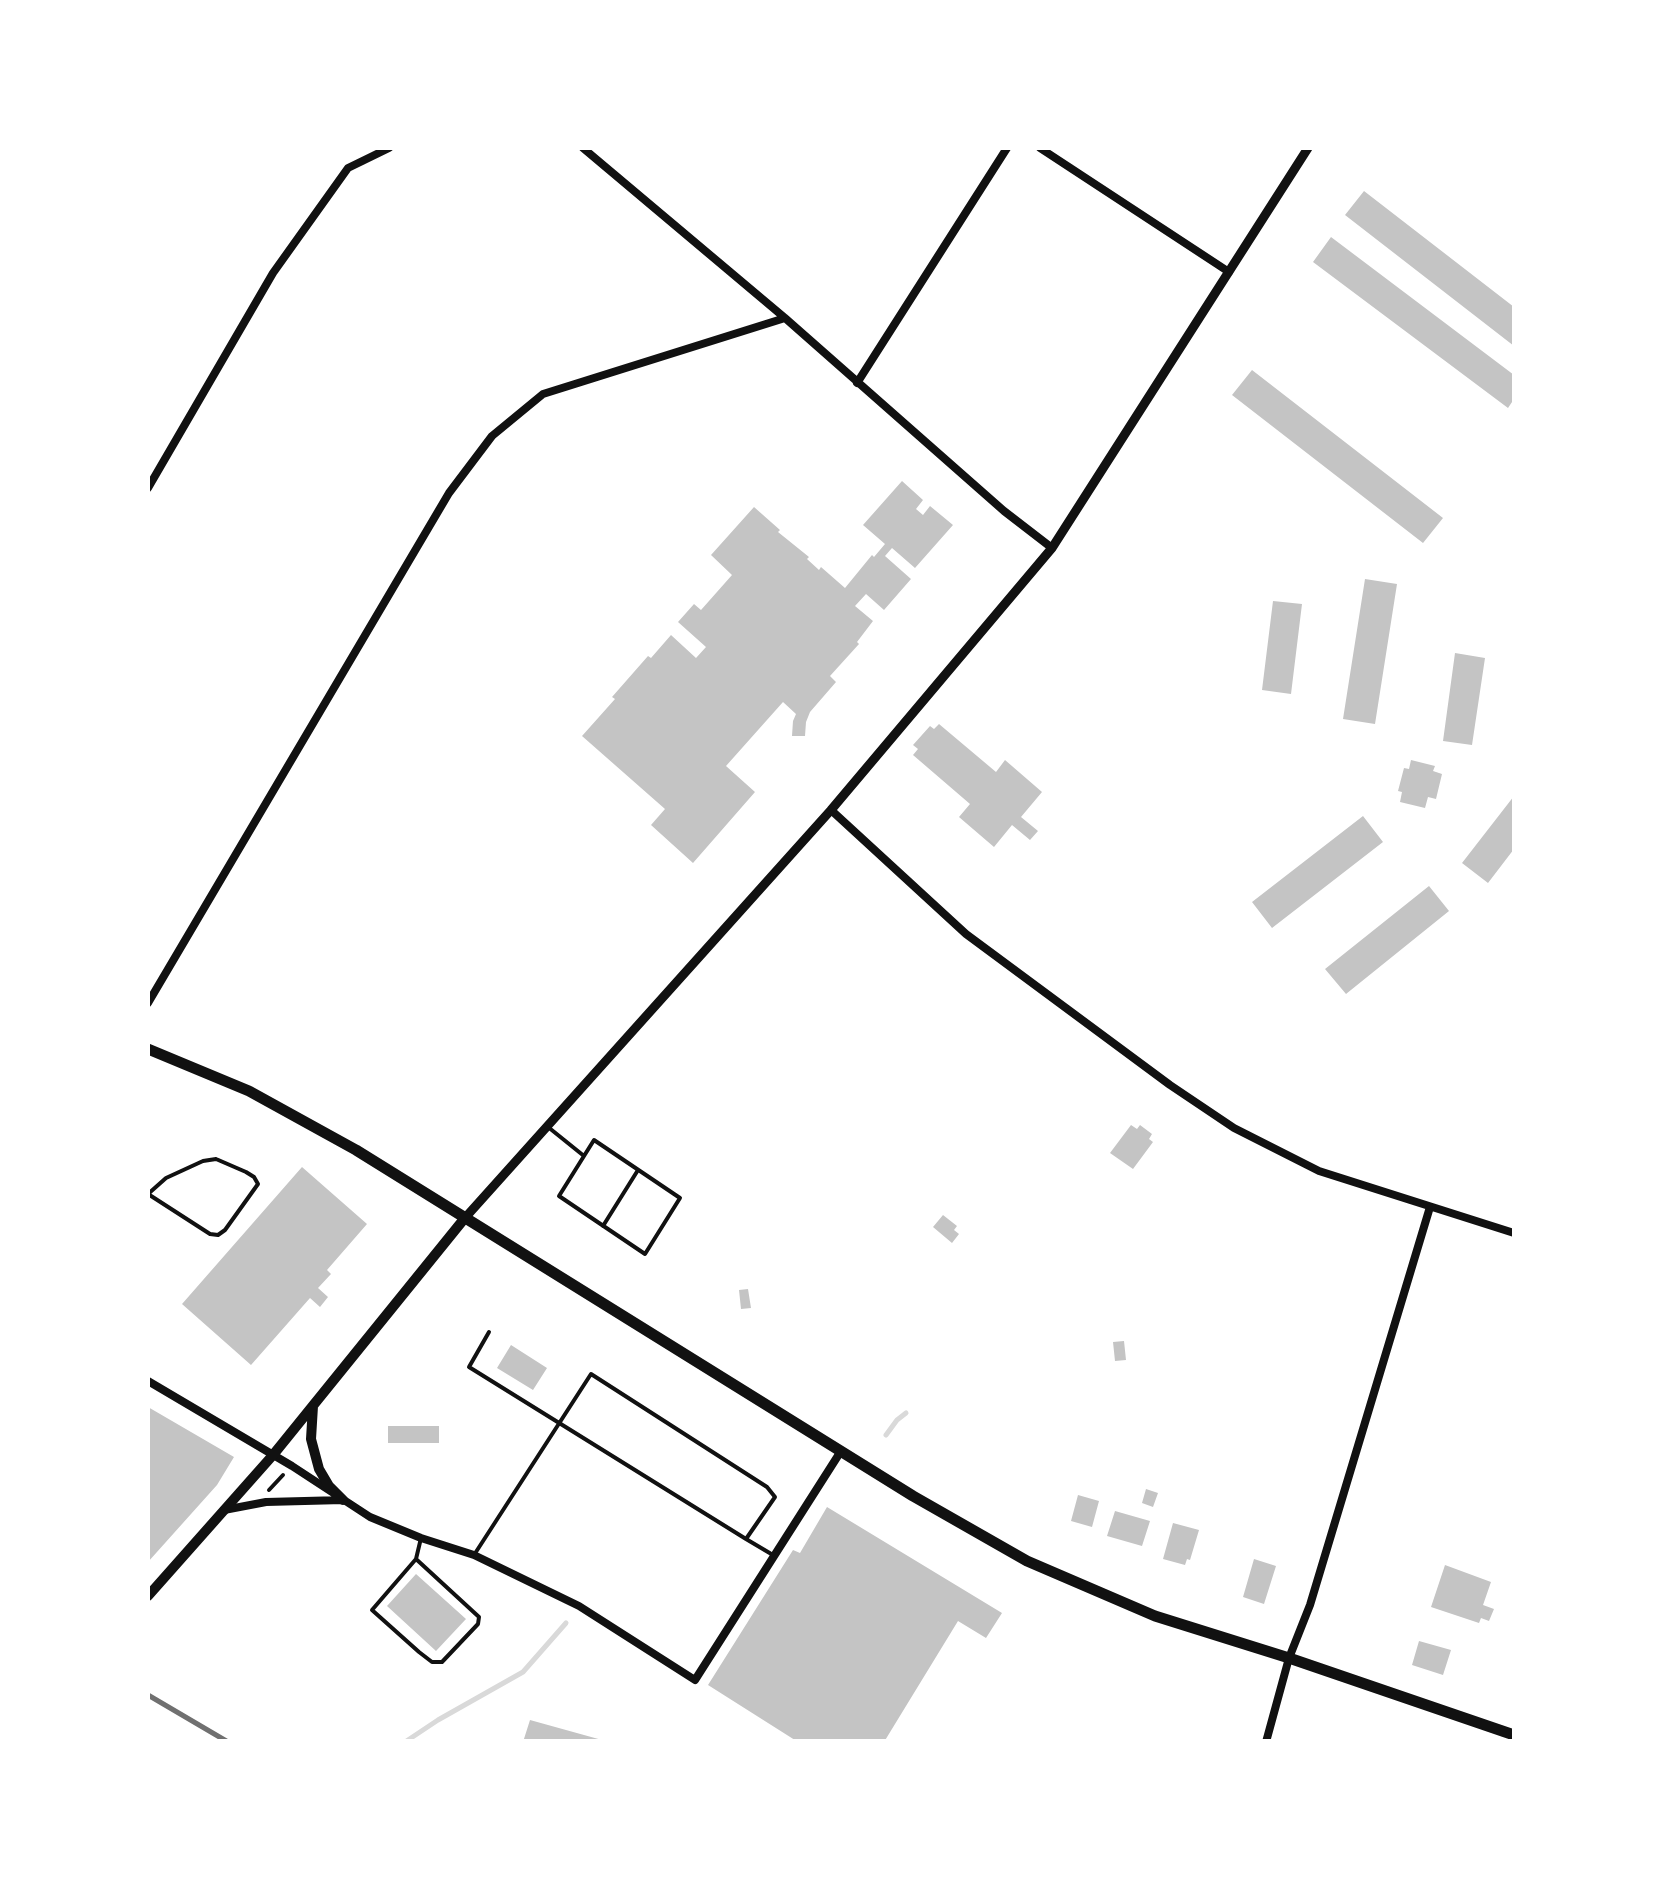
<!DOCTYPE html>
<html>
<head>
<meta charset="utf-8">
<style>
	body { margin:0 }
	#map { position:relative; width:1662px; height:1889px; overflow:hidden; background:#fff; font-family:Mulish,sans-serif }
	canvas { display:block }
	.frame { position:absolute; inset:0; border:150px solid #fff; pointer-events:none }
</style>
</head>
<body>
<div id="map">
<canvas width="1662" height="1889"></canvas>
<div class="frame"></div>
</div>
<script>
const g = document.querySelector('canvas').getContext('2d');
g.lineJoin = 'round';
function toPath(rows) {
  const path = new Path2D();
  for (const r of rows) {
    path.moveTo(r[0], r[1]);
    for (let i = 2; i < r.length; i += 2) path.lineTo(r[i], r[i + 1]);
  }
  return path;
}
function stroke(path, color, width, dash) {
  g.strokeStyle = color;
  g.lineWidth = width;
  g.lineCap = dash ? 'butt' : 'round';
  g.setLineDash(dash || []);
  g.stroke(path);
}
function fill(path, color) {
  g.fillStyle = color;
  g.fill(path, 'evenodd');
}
const stream = toPath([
	[886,1435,897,1420,906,1413],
	[405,1742,438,1720,523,1672,566,1623]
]);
const building = toPath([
	[1364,191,1514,307,1514,346,1345,215],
	[1331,237,1514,375,1514,399,1508,408,1313,262],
	[1252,370,1443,518,1423,543,1232,395],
	[902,481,923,500,916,509,923,515,930,506,953,525,915,568,892,548,885,556,911,579,884,610,866,594,855,606,873,621,857,642,859,644,830,676,836,682,810,712,806,722,805,736,792,736,793,721,796,714,783,702,726,766,755,792,693,863,651,825,665,809,582,736,615,699,612,697,648,656,651,658,671,635,696,658,706,647,678,622,694,604,701,610,732,575,711,555,754,507,780,530,778,532,809,557,807,559,819,570,821,567,845,588,872,555,874,557,885,544,863,525],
	[1365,579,1397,584,1375,724,1343,719],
	[1273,601,1302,604,1291,694,1262,690],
	[1455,653,1485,658,1472,745,1443,741],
	[939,724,996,772,1005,760,1042,792,1021,817,1038,831,1030,840,1012,825,994,847,959,817,970,804,913,755,918,749,913,745,930,726,934,729],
	[1411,760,1435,766,1433,771,1442,774,1436,799,1428,797,1425,808,1400,802,1402,792,1398,791,1404,768,1409,769],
	[1514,796,1514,849,1488,883,1462,863],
	[1363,816,1383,842,1272,928,1252,902],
	[1429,886,1449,911,1346,994,1325,969],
	[1131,1125,1137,1129,1140,1125,1152,1134,1149,1139,1153,1142,1133,1169,1110,1153],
	[302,1167,367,1224,327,1270,331,1274,318,1288,328,1297,320,1307,310,1298,251,1365,182,1304],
	[943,1215,957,1226,954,1230,959,1234,952,1243,933,1227],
	[748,1289,751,1308,741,1309,739,1290],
	[1124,1341,1126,1360,1115,1361,1113,1342],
	[511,1345,547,1368,533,1390,497,1368],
	[148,1407,234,1457,217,1485,148,1562],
	[388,1426,439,1426,439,1443,388,1443],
	[1146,1489,1158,1493,1153,1507,1142,1503],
	[1078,1495,1099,1501,1092,1527,1071,1521],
	[827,1507,1002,1613,986,1638,958,1621,884,1742,798,1742,708,1685,793,1550,800,1553],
	[1115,1511,1150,1521,1142,1546,1107,1536],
	[1173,1523,1199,1530,1190,1560,1187,1559,1185,1565,1163,1559],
	[1254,1559,1276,1566,1264,1604,1243,1597],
	[1445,1565,1491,1582,1483,1605,1494,1609,1489,1621,1481,1618,1479,1623,1431,1607],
	[416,1574,466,1619,436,1651,387,1606],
	[1419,1641,1451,1650,1443,1675,1412,1665],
	[530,1720,602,1740,602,1742,523,1742]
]);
const path = toPath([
	[269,1490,283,1475]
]);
const service = toPath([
	[548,1127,584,1156,559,1196,645,1254,680,1198,594,1140,584,1156],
	[216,1159,246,1172,254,1177,258,1184,225,1230,218,1235,210,1234,148,1194,166,1178,203,1161,216,1159],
	[603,1226,638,1170],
	[489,1332,469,1367,746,1539],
	[474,1555,591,1374,767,1487,775,1497,746,1539,773,1555],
	[416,1559,479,1617,478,1624,442,1662,432,1662,419,1652,372,1610,416,1559,421,1538]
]);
const minor = toPath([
	[583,148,785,318,1004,511,1052,548],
	[1040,148,1229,272],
	[857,383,1007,148],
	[148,488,273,273,348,168,389,148],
	[831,810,966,934,1170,1085,1234,1128,1319,1171,1514,1233],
	[148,1003,449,493,492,436,543,394,785,318],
	[148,1381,292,1466,370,1517,421,1538,474,1555,579,1606,695,1680,841,1451],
	[224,1510,266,1502,343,1500],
	[1266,1742,1289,1658,1310,1605,1430,1207]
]);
const tertiary = toPath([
	[464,1219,831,810,1052,548,1308,148]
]);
const secondary = toPath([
	[313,1406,311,1439,319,1469,329,1486,343,1500],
	[148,1596,273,1455,464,1219]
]);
const primary = toPath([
	[148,1049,249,1091,356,1150,913,1496,1027,1561,1155,1616,1289,1658,1514,1735]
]);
const rail = toPath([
	[148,1695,228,1742]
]);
stroke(stream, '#d9d9d9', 5);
fill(building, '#c4c4c4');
stroke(path, '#111', 4);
stroke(service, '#111', 4);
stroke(minor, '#111', 8);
stroke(tertiary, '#111', 9);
stroke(secondary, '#111', 10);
stroke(primary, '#111', 11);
stroke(rail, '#707070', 5);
</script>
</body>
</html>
